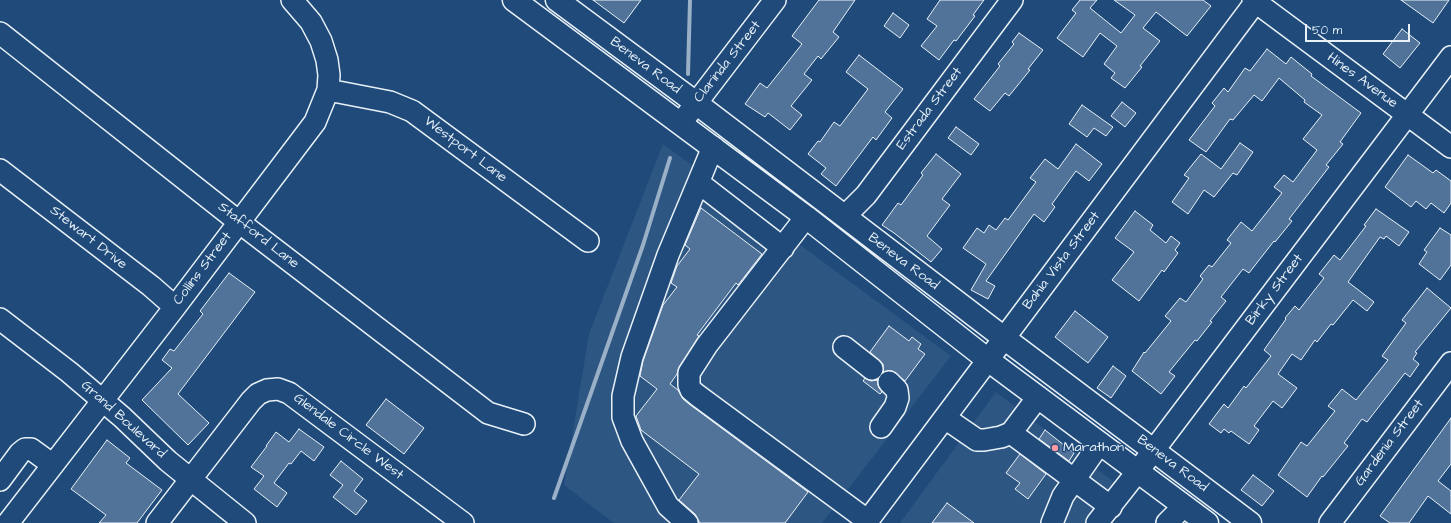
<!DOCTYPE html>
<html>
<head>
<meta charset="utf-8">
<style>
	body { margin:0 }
	#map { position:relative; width:1451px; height:523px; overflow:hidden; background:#1f4a7a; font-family:"Architects Daughter",sans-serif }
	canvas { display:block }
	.scale { position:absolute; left:1305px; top:24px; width:105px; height:18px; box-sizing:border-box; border:2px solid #e8f1f8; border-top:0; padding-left:5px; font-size:12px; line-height:14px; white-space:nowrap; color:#e8f1f8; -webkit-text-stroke:3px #1f4a7a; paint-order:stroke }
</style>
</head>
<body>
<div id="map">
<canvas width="1451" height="523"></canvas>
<div class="scale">50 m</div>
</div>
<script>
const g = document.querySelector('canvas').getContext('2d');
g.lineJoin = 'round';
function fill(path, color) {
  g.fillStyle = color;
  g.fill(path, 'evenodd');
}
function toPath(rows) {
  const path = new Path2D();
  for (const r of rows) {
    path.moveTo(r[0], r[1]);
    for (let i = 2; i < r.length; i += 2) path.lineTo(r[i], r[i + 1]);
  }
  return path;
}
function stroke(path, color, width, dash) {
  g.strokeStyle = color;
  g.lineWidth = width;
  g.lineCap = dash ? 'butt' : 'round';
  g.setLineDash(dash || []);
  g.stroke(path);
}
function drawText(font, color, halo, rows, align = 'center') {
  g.font = font + ' "Architects Daughter",sans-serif';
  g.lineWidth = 3;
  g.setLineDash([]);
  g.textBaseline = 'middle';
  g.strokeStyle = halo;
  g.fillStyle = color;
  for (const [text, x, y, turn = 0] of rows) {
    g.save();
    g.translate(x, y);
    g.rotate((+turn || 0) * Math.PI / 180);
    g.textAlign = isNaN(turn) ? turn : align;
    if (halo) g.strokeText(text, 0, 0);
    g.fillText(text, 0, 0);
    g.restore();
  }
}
const built = toPath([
	[663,144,951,356,822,523,614,523,564,485,589,334],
	[996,392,1118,485,1086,523,900,523]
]);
const stream = toPath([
	[688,74,690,0],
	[554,498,643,245,670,158]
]);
const building = toPath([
	[593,0,641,0,624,23,593,0],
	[819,0,855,0,833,32,839,37,821,59,818,56,804,74,812,80,791,106,802,115,790,130,768,113,765,117,745,104,760,83,767,88,802,44,792,36,819,0],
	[940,0,984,0,973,15,975,16,956,41,954,40,939,60,921,46,937,26,927,19,940,0],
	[1080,0,1097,0,1090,8,1121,33,1135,15,1114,0,1203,0,1211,6,1187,36,1156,12,1143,28,1160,41,1140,66,1142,67,1125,88,1111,78,1115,73,1104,64,1117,46,1100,33,1083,57,1057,38,1076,13,1072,10,1080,0],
	[1401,0,1449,0,1433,23,1401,0],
	[893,13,909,25,900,38,884,26,893,13],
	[1402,29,1420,43,1400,68,1383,54,1402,29],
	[1019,33,1043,50,1028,69,1030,70,1009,96,1005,93,990,111,974,99,1000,66,998,64,1014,44,1012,42,1019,33],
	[1267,49,1286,64,1291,57,1312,74,1311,76,1361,113,1340,142,1343,144,1326,165,1329,167,1289,219,1292,221,1275,242,1274,241,1249,273,1243,269,1221,297,1226,301,1210,321,1212,322,1197,341,1195,340,1169,372,1175,376,1161,394,1132,371,1144,352,1145,353,1171,321,1165,316,1180,298,1186,302,1203,279,1200,276,1209,265,1212,267,1231,243,1227,240,1241,222,1252,231,1282,193,1274,187,1284,175,1293,182,1317,150,1303,139,1322,115,1304,102,1305,100,1279,78,1262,101,1254,95,1233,120,1230,119,1206,152,1189,140,1215,106,1212,103,1224,88,1228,92,1245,68,1250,71,1267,49],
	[859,55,903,89,885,112,892,118,876,140,873,137,836,186,821,174,826,168,808,154,818,141,820,142,834,122,840,126,868,89,846,72,859,55],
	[1122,102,1136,113,1125,127,1111,116,1122,102],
	[1082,105,1113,127,1106,136,1094,128,1087,137,1069,124,1082,105],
	[956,127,979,144,971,155,948,138,956,127],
	[1240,143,1253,152,1237,175,1233,173,1214,197,1204,190,1188,214,1172,202,1189,178,1184,175,1201,154,1221,169,1240,143],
	[1076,144,1102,164,1089,181,1076,171,1052,204,1055,207,1044,222,1034,214,986,281,995,286,988,299,971,290,986,264,963,248,977,228,984,233,989,225,996,230,1005,218,1008,220,1036,182,1030,178,1045,159,1058,169,1076,144],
	[936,154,961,174,942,199,950,205,927,236,942,249,931,262,894,233,882,225,898,203,901,205,923,175,921,173,936,154],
	[1408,155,1433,173,1436,170,1451,181,1451,203,1444,213,1431,203,1426,209,1416,201,1411,207,1385,187,1408,155],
	[701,208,762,254,738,285,736,283,697,335,699,336,679,367,677,374,670,384,678,390,683,399,689,404,808,492,785,523,700,523,695,514,679,500,699,474,641,430,636,416,657,389,640,376,643,361,663,305,677,287,671,283,677,266,690,249,685,245,701,208],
	[1376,209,1409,232,1399,246,1386,236,1384,239,1380,237,1348,282,1374,302,1367,311,1353,300,1333,325,1331,324,1317,342,1315,340,1301,360,1292,354,1278,374,1297,388,1282,408,1273,401,1254,426,1259,430,1249,444,1231,431,1229,433,1224,429,1221,433,1209,424,1224,404,1228,408,1244,386,1246,388,1271,356,1264,350,1286,319,1285,318,1295,306,1299,310,1324,278,1319,274,1334,255,1340,260,1366,226,1364,225,1376,209],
	[1135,211,1153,225,1150,230,1166,243,1171,236,1180,243,1175,250,1178,253,1164,272,1162,270,1139,301,1112,280,1134,252,1115,238,1135,211],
	[1440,228,1451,235,1451,265,1440,280,1419,264,1427,252,1424,250,1440,228],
	[229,273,255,292,178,394,209,423,188,445,142,400,172,368,162,360,170,349,174,351,203,314,200,311,229,273],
	[1427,288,1451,308,1415,352,1417,353,1413,359,1419,364,1410,377,1405,373,1367,422,1362,419,1344,443,1348,446,1323,477,1322,476,1307,497,1278,475,1301,442,1307,446,1335,411,1328,406,1342,389,1356,400,1388,360,1382,356,1406,323,1402,320,1427,288],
	[1075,311,1108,337,1088,363,1055,337,1075,311],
	[889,326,909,341,912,337,921,344,918,349,925,354,905,381,892,371,883,372,883,364,870,352,889,326],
	[1113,366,1126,376,1111,398,1097,388,1113,366],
	[865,378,871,381,877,380,878,385,882,392,880,394,863,381,865,378],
	[386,399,424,428,404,454,366,425,386,399],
	[1451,418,1451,464,1438,481,1451,491,1451,514,1428,496,1409,523,1390,523,1380,516,1451,418],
	[299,429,324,447,314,461,301,451,291,464,289,463,274,483,287,493,277,507,254,489,264,476,251,467,267,446,266,446,276,432,289,442,299,429],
	[1045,430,1074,453,1069,461,1039,439,1045,430],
	[107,440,130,458,126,463,162,490,137,523,99,523,106,515,71,489,107,440],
	[1020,454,1046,474,1028,499,1015,489,1020,483,1006,473,1020,454],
	[341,461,363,479,354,491,367,501,356,515,333,497,343,485,330,475,341,461],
	[1253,475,1274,491,1262,506,1241,490,1253,475],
	[947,503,974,523,932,523,947,503]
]);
const minor = toPath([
	[1253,0,1451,147],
	[0,33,239,222,488,413,524,424],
	[328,90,390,102,412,111,588,241],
	[681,123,775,0],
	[0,170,151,286,175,307],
	[699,183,783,248],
	[845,216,866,195,1012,0],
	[806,217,707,345,689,373,689,385,691,390,697,395,868,521],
	[0,319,69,372,122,417,168,461,245,523],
	[844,347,872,369],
	[945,418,977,440,984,440,1001,437,1011,433,1038,397],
	[881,427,895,407,898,398,897,390,889,382],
	[1011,433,1111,507],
	[0,480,20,453,25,449,31,449,53,465],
	[8,523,175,307,315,122,328,90,329,75,327,60,321,41,311,22,292,0],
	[157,523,251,401,258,394,267,390,278,389,289,393,463,523],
	[687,523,668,506,632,441,623,417,623,396,632,357,668,255,713,147],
	[866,523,1257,0],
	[1052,523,1063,496,1100,443],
	[1097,523,1138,471,1451,57],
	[1167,523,1184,506],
	[1330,523,1451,363]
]);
const major = toPath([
	[514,0,806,217,988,360,1207,523],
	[557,0,696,103,1004,338,1250,523]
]);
const markers = [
	[1055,448,4,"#ff9aa2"]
];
const streetNames = [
	["Clarinda Street",728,62,-52],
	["Beneva Road",645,66,37],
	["Hines Avenue",1362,81,36],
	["Estrada Street",930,109,-53],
	["Westport Lane",465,150,37],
	["Stafford Lane",258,236,38],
	["Stewart Drive",88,238,38],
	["Bahia Vista Street",1062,261,-53],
	["Beneva Road",903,262,37],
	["Collins Street",203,269,-53],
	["Birky Street",1275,290,-53],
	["Grand Boulevard",123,420,42],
	["Glendale Circle West",348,437,37],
	["Gardenia Street",1390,443,-53],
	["Beneva Road",1172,464,37]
];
const poiNames = [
	["Marathon",1063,448]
];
fill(built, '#2e5683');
stroke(stream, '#9ab0c7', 4);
fill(building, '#517399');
stroke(building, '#e8f1f8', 1);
stroke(minor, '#e8f1f8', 24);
stroke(major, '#e8f1f8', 25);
stroke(minor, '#1f4a7a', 21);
stroke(major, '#1f4a7a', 22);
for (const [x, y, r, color] of markers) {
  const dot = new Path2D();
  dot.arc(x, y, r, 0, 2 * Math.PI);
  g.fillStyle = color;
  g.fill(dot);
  stroke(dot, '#1f4a7a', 1.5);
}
drawText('14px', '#e8f1f8', '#1f4a7a', streetNames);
drawText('14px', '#e8f1f8', '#1f4a7a', poiNames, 'left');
</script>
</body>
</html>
